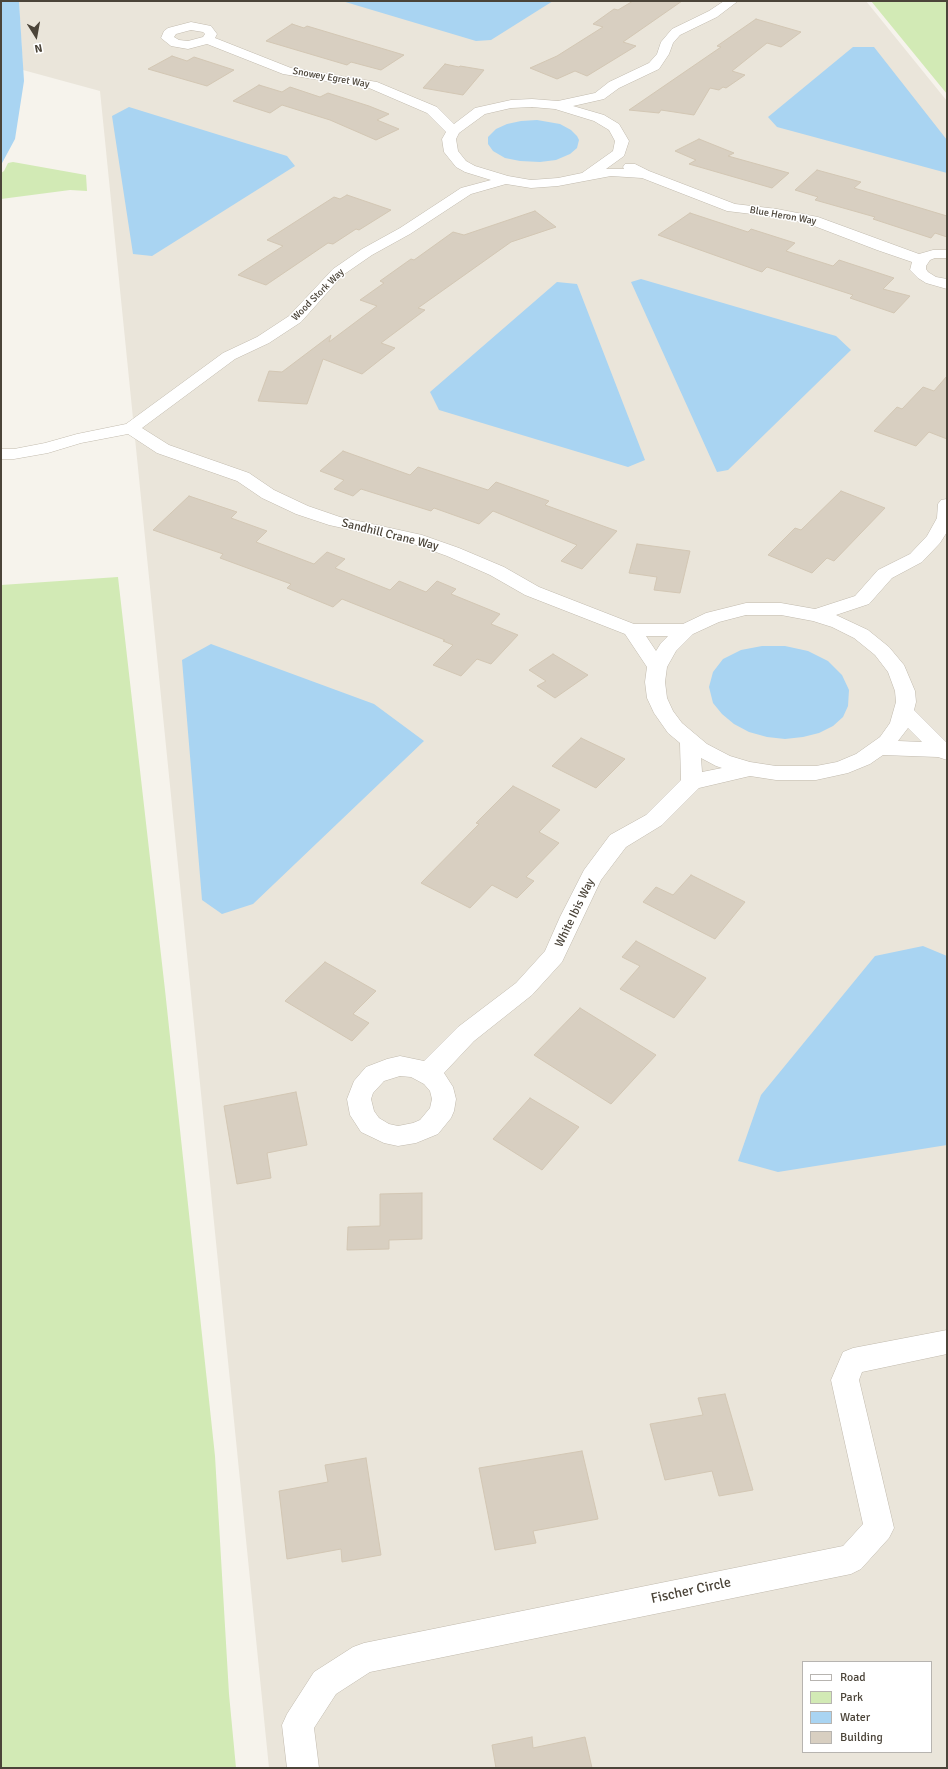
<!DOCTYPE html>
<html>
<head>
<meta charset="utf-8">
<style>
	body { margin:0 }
	#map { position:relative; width:948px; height:1769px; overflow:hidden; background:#f6f3ec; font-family:Signika,sans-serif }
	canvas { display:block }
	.frame { position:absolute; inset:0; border:2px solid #4b4439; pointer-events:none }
	.legend { position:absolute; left:802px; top:1661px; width:130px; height:92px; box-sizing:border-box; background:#fff; border:1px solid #b7b4b0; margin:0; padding:5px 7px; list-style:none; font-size:12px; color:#4b4439 }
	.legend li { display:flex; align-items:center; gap:8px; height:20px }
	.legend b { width:20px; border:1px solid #b7b4b0 }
	.north { position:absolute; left:16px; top:16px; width:40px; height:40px; -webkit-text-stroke:3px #fff; paint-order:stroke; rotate:169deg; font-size:11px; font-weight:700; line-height:16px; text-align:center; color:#4b4439 }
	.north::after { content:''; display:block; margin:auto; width:14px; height:18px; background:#4b4439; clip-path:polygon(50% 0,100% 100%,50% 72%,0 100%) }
</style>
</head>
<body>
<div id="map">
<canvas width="948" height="1769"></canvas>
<div class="frame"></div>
<ul class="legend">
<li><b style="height:5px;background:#fff"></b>Road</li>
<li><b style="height:11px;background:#d2eab5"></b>Park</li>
<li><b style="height:11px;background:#a9d4f2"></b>Water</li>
<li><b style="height:11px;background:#d8cfc1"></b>Building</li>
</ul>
<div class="north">N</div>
</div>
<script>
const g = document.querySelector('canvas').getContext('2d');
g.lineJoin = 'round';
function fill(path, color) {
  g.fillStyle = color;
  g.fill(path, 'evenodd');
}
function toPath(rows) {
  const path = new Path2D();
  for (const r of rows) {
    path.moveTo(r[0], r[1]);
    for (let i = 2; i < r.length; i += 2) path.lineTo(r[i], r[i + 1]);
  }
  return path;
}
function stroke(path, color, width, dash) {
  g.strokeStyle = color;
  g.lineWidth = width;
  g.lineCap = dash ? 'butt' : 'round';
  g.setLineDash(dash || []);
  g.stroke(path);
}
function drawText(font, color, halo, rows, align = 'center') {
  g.font = font + ' Signika,sans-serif';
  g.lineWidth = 3;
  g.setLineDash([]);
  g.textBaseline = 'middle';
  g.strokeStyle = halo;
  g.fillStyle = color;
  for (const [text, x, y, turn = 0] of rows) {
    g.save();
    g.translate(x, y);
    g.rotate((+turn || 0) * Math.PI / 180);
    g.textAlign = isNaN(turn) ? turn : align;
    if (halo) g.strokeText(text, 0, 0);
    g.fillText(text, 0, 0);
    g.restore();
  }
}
const residential = toPath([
	[19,1,866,1,947,101,947,1768,269,1768,100,91,23,70],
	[803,1662,931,1662,931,1752,803,1752]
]);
const green = toPath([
	[871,1,947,1,947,94,929,72],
	[13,162,86,175,87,191,70,190,1,199,1,173,4,171,8,163],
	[118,577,165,990,215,1456,229,1694,236,1768,1,1768,1,585]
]);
const water = toPath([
	[1,1,19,1,24,81,15,139,1,165],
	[342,1,553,1,491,40,476,41],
	[853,47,874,47,947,140,947,173,777,127,768,117],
	[129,107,287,156,295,166,152,256,133,254,112,116],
	[537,120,560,124,571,130,577,136,579,140,577,148,570,154,556,160,540,162,520,161,505,158,493,151,488,144,488,137,496,129,507,124,521,121],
	[641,279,836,336,851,350,728,470,717,472,631,282],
	[557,282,577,284,645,460,628,467,439,410,430,392],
	[211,644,374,704,424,741,253,904,222,914,202,900,182,660],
	[762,646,785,646,808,651,828,661,842,675,849,690,848,706,843,717,833,726,819,733,803,737,785,739,767,737,749,732,734,724,722,714,713,703,709,687,713,672,723,659,741,650],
	[923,946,947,956,947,1145,778,1172,738,1161,761,1095,875,956]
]);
const building = toPath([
	[633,1,682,1,623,42,636,46,587,76,575,71,557,79,530,68,557,56,603,27,593,24,614,9,618,10,633,1],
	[756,19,801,32,781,47,767,43,732,71,745,75,726,88,723,87,719,90,710,88,694,115,661,110,659,113,629,110,721,47,717,46,756,19],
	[292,24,304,28,307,26,404,55,381,70,351,62,347,65,266,41,292,24],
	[172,56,187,61,194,57,234,70,207,86,148,69,172,56],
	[445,64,459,67,460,66,484,70,463,95,423,88,445,64],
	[259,85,282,92,290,87,320,97,328,93,369,106,389,114,377,120,399,129,376,140,330,120,282,105,270,113,233,101,259,85],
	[699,139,734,153,728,156,789,173,772,188,689,164,696,160,675,151,699,139],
	[817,170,861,182,854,188,947,216,947,237,935,233,931,238,873,219,875,217,815,200,818,197,795,190,817,170],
	[347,195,391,210,359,230,356,229,333,244,328,243,266,285,238,275,283,246,267,240,334,197,340,199,347,195],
	[535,211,556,227,511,242,418,308,425,310,381,343,395,348,362,374,323,359,307,404,258,401,269,371,282,372,331,335,329,342,377,306,360,300,384,283,380,281,411,259,414,260,453,232,464,235,535,211],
	[690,213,748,232,751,229,795,243,786,251,833,266,839,260,894,278,883,289,910,296,894,313,850,298,853,295,767,267,762,272,658,235,690,213],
	[947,376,947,439,929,432,916,446,874,431,897,407,902,409,923,387,934,391,947,376],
	[343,451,410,475,418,467,488,490,496,482,549,501,545,505,617,531,582,569,561,561,577,545,493,511,479,524,434,508,431,511,361,489,353,496,334,489,344,480,320,471,343,451],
	[841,491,885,508,834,561,827,558,812,573,768,555,795,528,801,530,841,491],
	[189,496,237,512,231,518,267,531,256,542,314,564,327,552,345,559,335,568,390,590,399,581,426,592,437,581,456,589,451,594,500,614,491,624,518,635,491,664,477,659,461,676,433,665,453,645,443,641,445,640,342,599,333,607,287,588,291,584,220,558,223,554,153,530,189,496],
	[637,544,690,551,680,593,654,590,657,577,629,573,637,544],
	[553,654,588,675,555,698,537,686,546,681,529,670,553,654],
	[581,738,625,759,596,788,552,766,581,738],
	[513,786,560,810,539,832,559,843,526,877,534,881,517,898,492,885,470,908,421,883,479,824,476,823,513,786],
	[691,875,745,902,715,939,643,902,656,887,673,895,691,875],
	[636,941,706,978,674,1018,620,989,640,966,622,957,636,941],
	[325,962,376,991,353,1014,369,1023,352,1041,285,1001,325,962],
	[580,1008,656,1055,611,1104,534,1055,580,1008],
	[296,1092,307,1145,267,1153,271,1178,237,1184,224,1106,296,1092],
	[530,1098,579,1127,542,1170,493,1139,530,1098],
	[422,1193,422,1239,389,1240,389,1249,347,1250,348,1227,380,1226,380,1194,422,1193],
	[725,1394,753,1490,719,1496,712,1471,665,1480,650,1424,703,1415,698,1398,725,1394],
	[582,1451,598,1519,533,1531,536,1543,495,1550,479,1468,582,1451],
	[366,1458,381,1555,342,1562,341,1549,287,1559,279,1491,328,1482,325,1465,366,1458],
	[532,1737,533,1748,585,1737,592,1768,496,1768,492,1745,532,1737]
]);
const street = toPath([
	[724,1,738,1,717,17,680,35,673,43,669,54,659,69,619,88,604,99,573,106,604,115,619,124,629,141,624,156,606,169,624,169,623,167,625,164,635,164,649,171,735,204,777,209,818,217,919,254,933,250,947,250,947,258,935,258,930,260,926,266,926,269,928,272,936,277,947,279,947,289,926,283,918,278,910,270,912,262,877,250,809,224,777,217,727,211,642,178,611,176,558,186,531,188,506,184,471,194,410,234,372,255,343,275,301,322,269,343,235,359,142,428,169,445,249,473,274,490,308,506,340,517,422,535,459,548,504,567,539,587,634,624,683,624,706,613,746,603,781,603,815,609,855,596,878,570,910,554,927,536,937,518,938,504,941,500,947,499,947,532,940,543,922,562,892,578,869,604,836,615,868,630,889,647,904,665,915,691,916,702,914,710,947,743,947,760,938,757,883,755,870,764,848,773,816,780,776,780,750,776,699,788,662,825,626,847,601,880,562,962,532,995,474,1041,444,1073,453,1087,456,1099,454,1111,451,1118,438,1134,416,1143,398,1146,384,1143,361,1132,350,1115,347,1099,354,1081,366,1067,387,1059,400,1056,424,1061,458,1027,516,983,545,951,560,917,584,870,610,835,646,815,681,780,680,743,668,733,654,713,647,698,645,682,647,667,625,634,525,595,490,575,447,556,411,543,329,525,296,514,262,498,237,481,157,453,128,434,81,443,48,453,14,459,1,459,1,449,14,449,45,443,77,434,126,424,223,353,257,337,289,316,333,269,362,249,400,228,461,188,491,180,465,172,456,167,444,152,442,139,446,132,427,113,369,88,283,74,207,44,188,49,171,46,161,38,164,31,168,28,191,22,211,26,217,34,215,38,291,68,377,82,437,107,454,124,475,108,511,100,532,99,558,101,595,93,609,82,649,63,657,54,661,42,672,29,709,11,724,1],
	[191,30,203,32,205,34,203,37,188,41,179,40,174,37,176,34,191,30],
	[532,107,555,109,594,121,609,130,615,141,613,151,582,173,558,178,531,180,508,176,475,166,466,161,458,151,456,139,459,133,485,114,511,108,532,107],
	[746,615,781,615,813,621,832,627,854,638,875,655,888,672,895,691,896,702,890,723,880,737,856,754,837,762,816,766,776,766,750,762,730,756,707,744,682,723,673,711,667,698,665,682,667,667,676,651,693,634,719,622,746,615],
	[646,636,668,636,661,643,656,651,646,636],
	[908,728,922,742,898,741,908,728],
	[701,758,716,766,722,768,702,772,701,758],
	[400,1076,411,1077,424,1084,430,1091,432,1099,430,1108,420,1120,413,1123,398,1126,389,1124,379,1118,374,1111,371,1099,373,1093,384,1081,400,1076],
	[947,1330,947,1354,862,1372,859,1380,894,1528,889,1538,861,1569,851,1574,370,1672,336,1694,314,1728,319,1768,287,1768,282,1725,287,1714,314,1672,353,1647,364,1643,843,1546,863,1524,831,1380,843,1352,853,1348,947,1330]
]);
const farStreetnames = [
	["Snowey Egret Way",331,78,10],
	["Blue Heron Way",783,216,10],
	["Wood Stork Way",318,295,-45]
];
const streetNames = [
	["Sandhill Crane Way",390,535,14],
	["White Ibis Way",575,913,-64]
];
const nearStreetnames = [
	["Fischer Circle",691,1591,-12]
];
fill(residential, '#eae5da');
fill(green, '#d2eab5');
fill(water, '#a9d4f2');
fill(building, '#d8cfc1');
stroke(building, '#d3c7b4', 1);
stroke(street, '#c2bbae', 1);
fill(street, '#fff');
drawText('10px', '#4b4439', '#fff', farStreetnames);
drawText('12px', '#4b4439', '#fff', streetNames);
drawText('14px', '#4b4439', '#fff', nearStreetnames);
</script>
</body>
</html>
